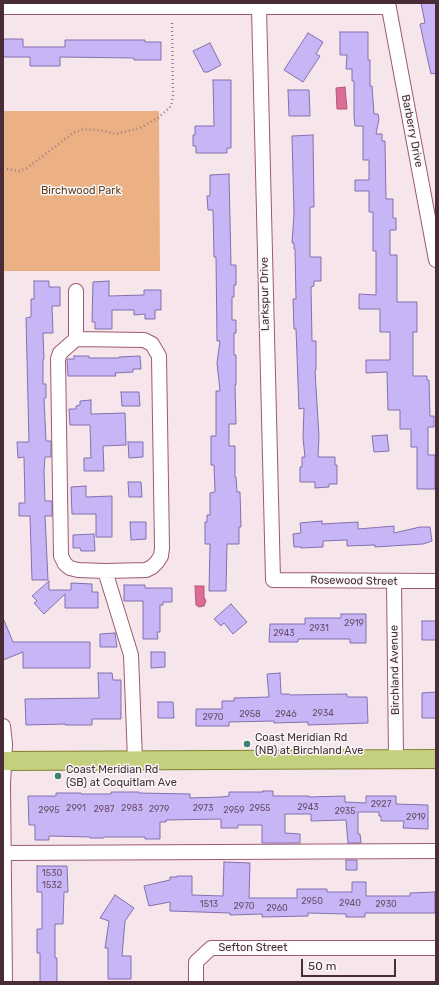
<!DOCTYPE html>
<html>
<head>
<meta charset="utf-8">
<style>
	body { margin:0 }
	#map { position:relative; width:439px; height:985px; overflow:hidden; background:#f6e6eb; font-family:Rubik,sans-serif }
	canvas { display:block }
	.frame { position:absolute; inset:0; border:4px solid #4a2c36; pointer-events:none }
	.scale { position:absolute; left:301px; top:959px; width:95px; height:18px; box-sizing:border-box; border:2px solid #4a2c36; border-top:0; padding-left:5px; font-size:12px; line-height:14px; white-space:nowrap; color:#4a2c36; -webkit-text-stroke:3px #f8f8f8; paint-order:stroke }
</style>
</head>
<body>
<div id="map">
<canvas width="439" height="985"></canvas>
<div class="frame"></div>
<div class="scale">50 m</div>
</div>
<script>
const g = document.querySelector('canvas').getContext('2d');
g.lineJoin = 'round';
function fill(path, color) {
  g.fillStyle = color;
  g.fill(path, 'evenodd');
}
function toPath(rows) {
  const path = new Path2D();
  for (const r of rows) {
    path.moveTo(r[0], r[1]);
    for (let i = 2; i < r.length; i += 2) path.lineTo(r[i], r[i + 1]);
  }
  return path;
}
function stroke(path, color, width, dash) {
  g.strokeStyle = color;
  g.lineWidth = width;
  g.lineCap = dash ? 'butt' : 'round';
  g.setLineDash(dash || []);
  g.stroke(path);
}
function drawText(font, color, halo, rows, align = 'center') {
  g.font = font + ' Rubik,sans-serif';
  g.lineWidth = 3;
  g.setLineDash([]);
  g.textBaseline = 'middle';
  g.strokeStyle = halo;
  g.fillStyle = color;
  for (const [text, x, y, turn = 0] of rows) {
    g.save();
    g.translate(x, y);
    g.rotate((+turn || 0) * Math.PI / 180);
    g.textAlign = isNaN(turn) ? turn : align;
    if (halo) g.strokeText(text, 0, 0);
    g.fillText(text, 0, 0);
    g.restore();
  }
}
const green = toPath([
	[3,111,159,111,160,271,3,271]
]);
const water = toPath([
	[345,87,347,109,337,109,336,88,345,87],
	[195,586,204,586,204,597,206,601,204,606,199,607,196,605,195,586]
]);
const building = toPath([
	[421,3,436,3,436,73,431,74,424,43,420,24,425,23,421,3],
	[340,32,368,32,368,60,370,60,370,86,372,86,374,114,378,114,379,119,376,134,382,134,382,141,385,141,386,199,393,199,393,218,396,218,396,230,390,230,390,255,397,255,397,302,417,302,417,332,413,332,413,376,427,376,427,380,429,380,430,416,434,416,434,427,428,427,428,455,435,455,435,489,417,489,417,447,411,447,411,429,400,429,400,410,388,410,387,372,366,373,366,360,390,360,390,332,380,332,380,309,359,309,359,294,376,295,376,251,373,251,373,212,369,212,369,191,355,191,355,180,369,180,369,160,363,160,363,126,355,126,354,116,354,81,352,81,352,69,346,69,347,55,340,55,340,32],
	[308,33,323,42,316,54,320,56,303,82,284,70,308,33],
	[3,39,23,39,23,47,65,47,65,40,145,40,145,42,161,42,161,60,134,60,134,58,60,57,60,66,30,66,30,57,3,57,3,39],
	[210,43,221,65,208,72,204,72,193,51,210,43],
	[213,80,231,80,231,148,227,148,227,153,196,153,196,146,193,146,193,135,195,135,195,126,214,126,213,80],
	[288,90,309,90,310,116,289,116,288,90],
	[313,135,314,207,310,207,310,257,321,257,321,281,314,281,314,286,311,287,312,341,316,341,316,370,315,370,319,437,318,457,335,457,335,465,337,465,337,484,329,484,329,487,315,488,315,482,300,482,300,467,302,467,302,457,305,457,303,438,304,408,299,409,296,329,294,329,293,299,296,299,295,249,294,249,294,243,292,243,294,214,292,136,313,135],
	[229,174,231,265,236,265,236,285,234,285,234,297,232,297,232,320,236,320,236,333,234,333,234,355,236,355,236,385,235,385,236,424,229,424,229,446,235,446,235,477,236,477,237,492,240,492,241,527,239,527,239,544,227,544,226,591,209,591,210,544,205,544,205,522,207,522,207,515,210,515,210,493,215,492,214,465,211,465,211,436,216,436,216,391,220,391,217,363,220,341,217,341,216,257,214,257,213,210,208,210,207,196,210,196,210,175,229,174],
	[34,281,49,281,49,287,60,287,60,306,52,306,53,333,43,333,44,359,43,359,43,384,46,384,46,398,44,398,46,441,51,441,51,457,45,457,44,472,45,501,52,501,52,516,45,516,48,580,32,580,30,516,19,516,19,503,25,503,24,457,18,458,17,442,29,442,26,318,31,317,31,299,34,299,34,281],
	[109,281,109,296,144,295,144,290,161,290,161,310,155,310,155,319,145,319,145,314,134,315,134,310,112,310,112,329,95,329,95,322,92,322,93,282,109,281],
	[74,356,89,356,89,358,119,358,119,357,140,356,141,369,133,369,133,372,115,373,116,376,68,376,67,359,74,359,74,356],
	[121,392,139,392,140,406,122,406,121,392],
	[91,400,91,414,125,413,126,445,103,446,104,471,84,471,84,458,91,458,90,425,70,425,69,409,76,409,76,406,80,405,80,401,91,400],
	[387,435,389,451,374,452,372,436,387,435],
	[128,442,143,442,143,457,129,458,128,442],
	[128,482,141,482,142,497,129,497,128,482],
	[86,486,86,497,112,496,112,537,96,537,96,514,72,514,71,487,86,486],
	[322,521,322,524,358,522,358,529,394,526,394,533,420,527,430,527,432,541,423,544,375,547,375,545,347,546,347,540,323,541,323,547,301,548,301,547,294,547,293,534,301,533,300,523,322,521],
	[130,522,146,522,146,539,131,540,130,522],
	[94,534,95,551,81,551,80,548,73,548,73,535,94,534],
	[49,581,49,590,71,590,71,583,92,584,92,592,98,592,98,608,65,608,65,594,44,614,34,603,37,601,32,596,49,581],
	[124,585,145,585,145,588,172,588,172,602,163,602,163,605,160,605,160,632,157,632,158,639,143,639,143,601,124,601,124,585],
	[231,604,247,622,233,634,224,623,221,626,214,619,231,604],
	[341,614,366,614,366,643,350,643,350,639,298,639,298,642,269,642,270,624,305,624,305,618,341,618,341,614],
	[3,618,13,642,90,642,90,668,23,668,23,652,3,660,3,618],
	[422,621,436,621,436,640,422,640,422,621],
	[115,633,117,647,100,647,100,634,115,633],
	[151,652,165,652,165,667,151,668,151,652],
	[98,673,112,673,113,680,121,680,121,719,92,719,92,725,65,725,65,724,26,725,25,699,99,698,98,673],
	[280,673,281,694,289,694,290,695,347,694,347,697,367,697,368,723,308,725,308,722,274,723,274,721,229,722,229,726,196,726,196,709,222,709,222,701,234,701,234,698,269,697,267,674,280,673],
	[436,692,436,718,422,718,422,693,436,692],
	[158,702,173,702,174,718,158,718,158,702],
	[263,791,273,791,273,796,309,796,309,797,345,796,345,802,366,803,366,796,396,796,396,804,428,805,428,829,403,828,404,821,381,821,381,816,379,816,379,812,358,812,358,834,360,834,361,843,348,843,346,820,311,821,311,814,285,814,285,833,300,834,300,843,262,843,262,825,238,825,238,828,221,828,221,819,166,820,166,822,160,822,160,839,145,839,145,837,104,837,104,838,90,838,90,837,49,836,49,840,35,840,35,825,29,825,28,796,56,796,56,793,81,793,81,794,111,794,111,792,139,792,139,793,190,794,190,798,221,797,229,796,229,792,263,792,263,791],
	[346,860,357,860,357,870,346,870,346,860],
	[224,862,250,863,249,898,297,898,297,889,327,889,327,892,352,892,352,882,366,882,366,896,410,896,410,893,435,892,435,913,365,913,365,917,346,917,346,914,308,913,308,916,262,917,262,914,230,915,230,913,170,911,170,902,149,906,144,886,170,880,170,877,177,877,177,876,192,876,192,895,223,896,224,862],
	[37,866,67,866,68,892,64,892,63,924,55,924,55,958,57,958,57,982,40,982,40,953,37,953,37,929,42,929,42,892,37,892,37,866],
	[115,895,134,908,125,921,122,956,131,956,131,979,108,979,108,948,105,948,109,921,100,918,115,895]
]);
const path = toPath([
	[3,168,19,171,27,168,73,133,84,129,99,130,116,134,140,128,158,118,171,106,173,96,172,20]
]);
const minor = toPath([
	[388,3,436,260],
	[3,7,389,7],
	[259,8,273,580,436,581],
	[76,291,76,339,60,353,58,359,61,556,65,564,70,568,78,570,105,571,146,570,152,567,157,562,161,556,162,548,159,356,152,344,144,340,76,339],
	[105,571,131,655,135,760],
	[394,581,396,758],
	[3,726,5,744,3,784,5,982],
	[3,853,436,851],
	[196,982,196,962,211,948,436,948]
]);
const major = toPath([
	[3,761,436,759]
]);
const markers = [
	[247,744,4,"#3d8072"],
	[58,776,4,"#3d8072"]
];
const numberNames = [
	["2919",354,623],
	["2931",319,628],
	["2943",284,633],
	["2934",323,713],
	["2958",250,714],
	["2946",286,714],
	["2970",213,717],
	["2927",381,804],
	["2943",308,807],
	["2991",76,808],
	["2983",132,808],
	["2973",203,808],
	["2955",260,808],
	["2987",104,809],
	["2979",159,809],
	["2995",49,810],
	["2959",234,810],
	["2935",345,811],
	["2919",416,817],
	["1530",52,873],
	["1532",52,885],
	["2950",312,901],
	["2940",350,903],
	["1513",209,904],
	["2930",386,904],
	["2970",244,906],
	["2960",277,908]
];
const streetNames = [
	["Barberry Drive",412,131,79],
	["Larkspur Drive",265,294,-91],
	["Rosewood Street",354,581,1],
	["Birchland Avenue",395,670,-91],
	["Sefton Street",253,948]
];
const parkNames = [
	["Birchwood Park",81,191]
];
const poiNames = [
	["Coast Meridian Rd",255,738],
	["(NB) at Birchland Ave",255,751],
	["Coast Meridian Rd",66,770],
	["(SB) at Coquitlam Ave",66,783]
];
fill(green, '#ebb083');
fill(water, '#dd6b96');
stroke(water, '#b15879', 1);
fill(building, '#c8b5f6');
stroke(building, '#8370ad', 1);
stroke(minor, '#9d5a72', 16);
stroke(major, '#81822e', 20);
stroke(path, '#988088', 2.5, [1, 3]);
stroke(minor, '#fff', 14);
stroke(major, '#c5d07f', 18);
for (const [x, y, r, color] of markers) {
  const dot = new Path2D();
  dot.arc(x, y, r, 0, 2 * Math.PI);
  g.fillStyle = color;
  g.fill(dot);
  stroke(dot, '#f8f8f8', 1.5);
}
drawText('9px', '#6a4e66', null, numberNames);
drawText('11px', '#4a2c36', '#f8f8f8', streetNames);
drawText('11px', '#684121', '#f8f8f8', parkNames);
drawText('11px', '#4a2c36', '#f8f8f8', poiNames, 'left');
</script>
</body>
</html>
